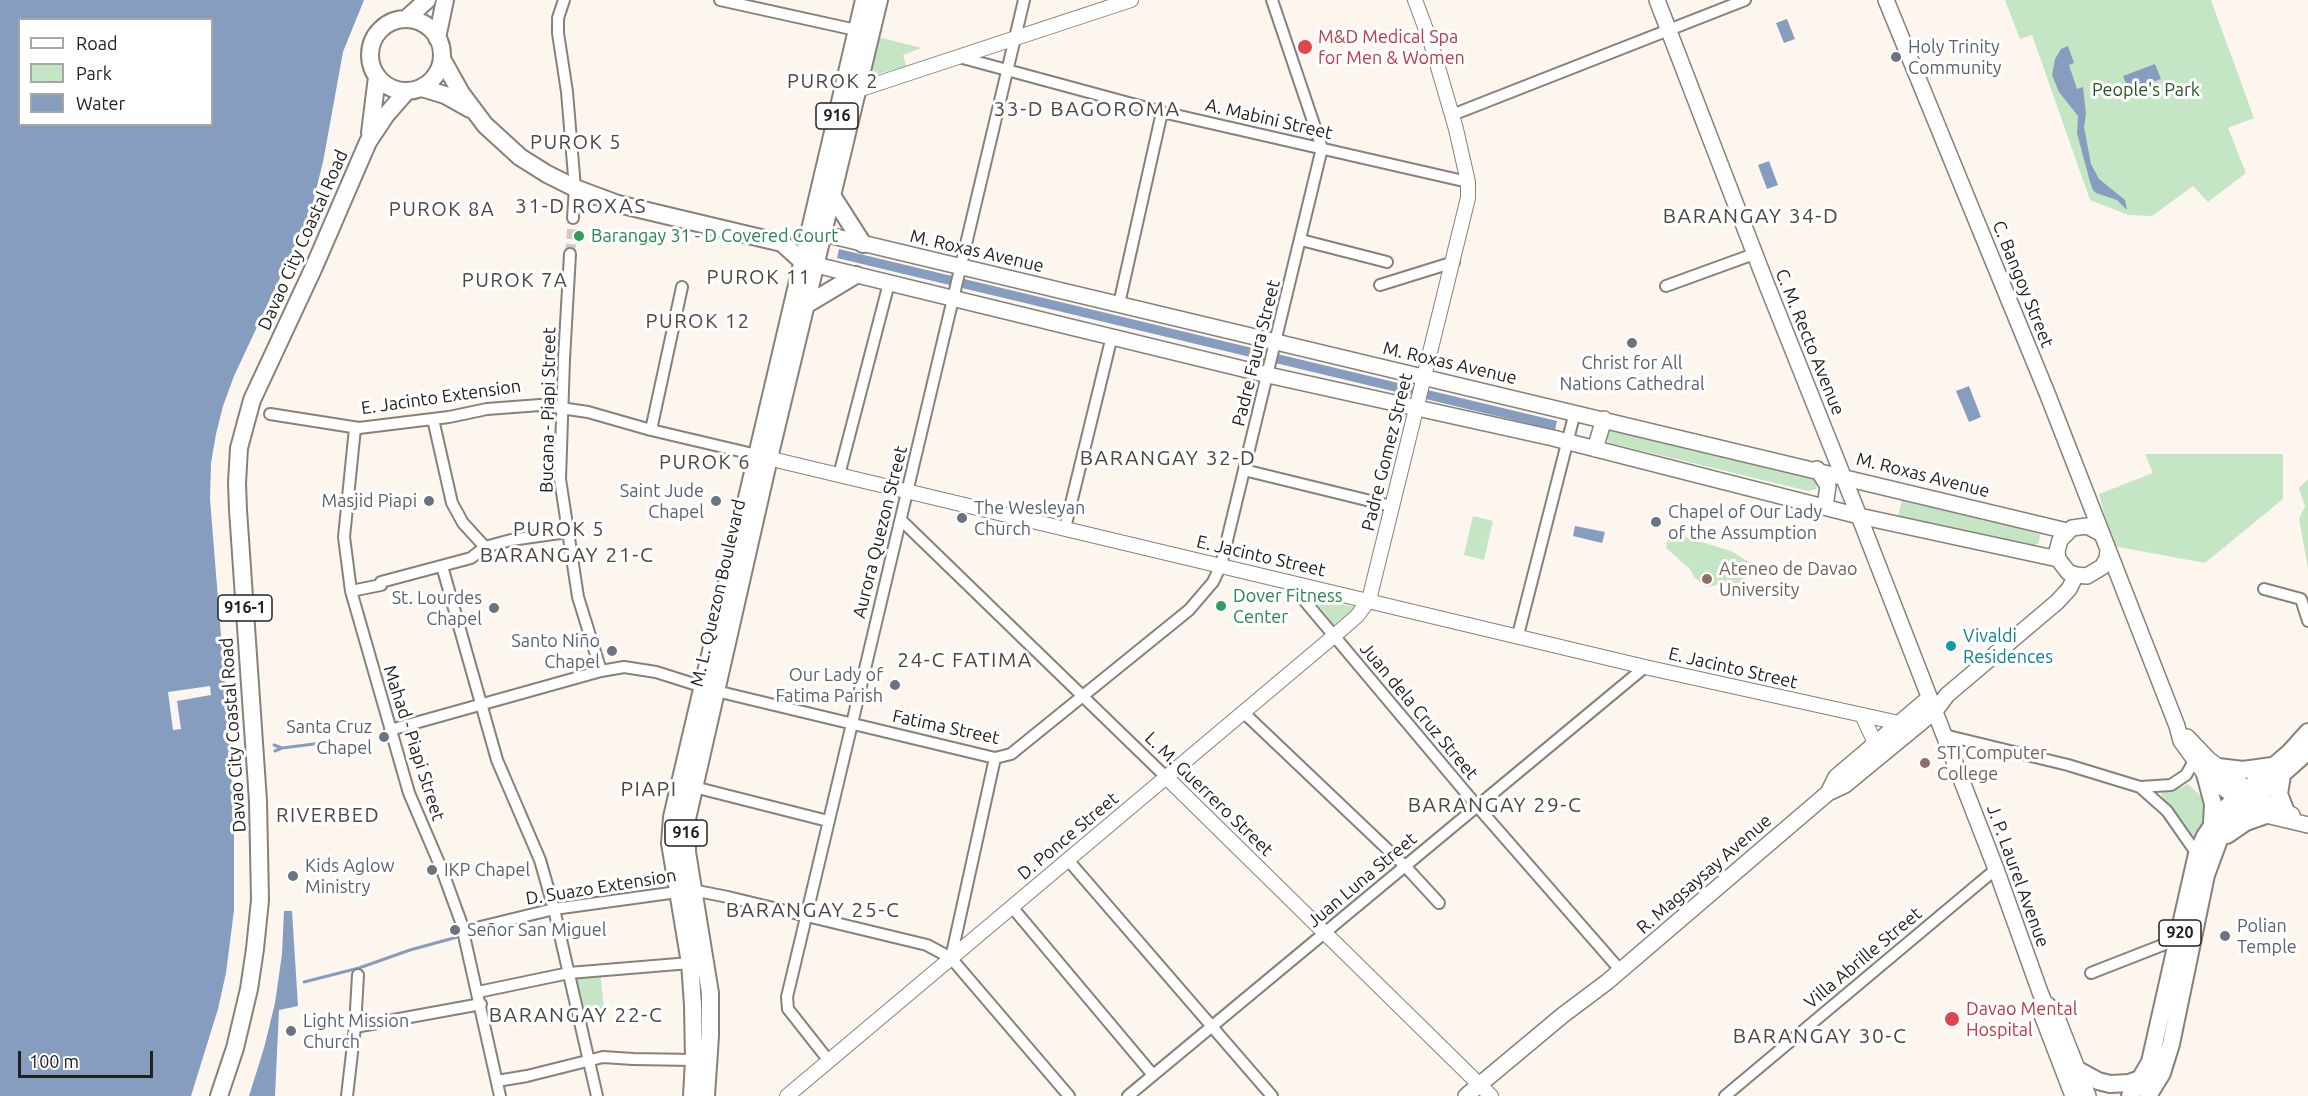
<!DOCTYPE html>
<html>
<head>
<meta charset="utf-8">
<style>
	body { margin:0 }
	#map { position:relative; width:2308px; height:1096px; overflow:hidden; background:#fdf6ef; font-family:Ubuntu,sans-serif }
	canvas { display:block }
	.legend { position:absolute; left:18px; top:18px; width:195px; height:108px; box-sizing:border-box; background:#fff; border:2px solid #a7a6a5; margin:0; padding:8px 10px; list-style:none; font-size:18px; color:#23211e }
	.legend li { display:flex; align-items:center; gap:12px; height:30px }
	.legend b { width:30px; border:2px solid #a7a6a5 }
	.scale { position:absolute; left:18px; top:1051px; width:135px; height:27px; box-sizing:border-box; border:3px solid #23211e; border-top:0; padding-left:8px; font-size:18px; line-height:21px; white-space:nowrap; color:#23211e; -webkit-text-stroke:4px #fff; paint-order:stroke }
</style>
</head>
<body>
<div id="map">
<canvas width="2308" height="1096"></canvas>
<ul class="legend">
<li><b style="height:8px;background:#fff"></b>Road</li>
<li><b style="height:16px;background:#c5e6c4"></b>Park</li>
<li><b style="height:16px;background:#869dc0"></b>Water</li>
</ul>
<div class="scale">100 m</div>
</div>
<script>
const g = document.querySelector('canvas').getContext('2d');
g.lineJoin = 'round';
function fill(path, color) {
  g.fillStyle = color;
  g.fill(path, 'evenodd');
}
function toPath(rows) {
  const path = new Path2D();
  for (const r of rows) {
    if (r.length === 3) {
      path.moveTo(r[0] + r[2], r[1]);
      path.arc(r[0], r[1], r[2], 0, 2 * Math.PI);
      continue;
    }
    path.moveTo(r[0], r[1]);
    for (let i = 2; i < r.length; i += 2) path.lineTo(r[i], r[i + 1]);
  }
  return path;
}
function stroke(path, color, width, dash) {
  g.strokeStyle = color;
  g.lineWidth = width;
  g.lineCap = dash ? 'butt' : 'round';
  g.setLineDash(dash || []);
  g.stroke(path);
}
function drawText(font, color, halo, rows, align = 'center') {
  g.font = font + ' Ubuntu,sans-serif';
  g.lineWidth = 6;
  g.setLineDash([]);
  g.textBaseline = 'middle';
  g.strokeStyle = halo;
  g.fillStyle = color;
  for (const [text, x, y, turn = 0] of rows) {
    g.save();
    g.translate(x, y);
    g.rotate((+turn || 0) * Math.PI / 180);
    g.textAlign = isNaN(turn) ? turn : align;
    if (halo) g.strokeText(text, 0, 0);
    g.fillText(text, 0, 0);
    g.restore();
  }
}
const green = toPath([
	[2005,0,2211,0,2254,118,2228,128,2246,173,2208,202,2193,186,2152,216,2128,215,2090,200,2032,35,2020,39],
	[878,37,922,48,903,55,906,66,874,75,870,71],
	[1610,430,1812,478,1816,481,1817,489,1808,491,1610,443,1605,438,1606,433],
	[2145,454,2283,454,2283,499,2205,563,2113,546,2099,494,2153,473],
	[2308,479,2308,569,2299,518,2305,507,2299,488],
	[1902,500,2034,531,2040,535,2039,543,2030,547,1898,517],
	[1473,516,1493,521,1484,560,1464,555],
	[1669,532,1731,551,1759,568,1734,587,1731,583,1706,587,1694,577,1690,569,1666,548],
	[1313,598,1356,607,1334,625],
	[2188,784,2206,801,2209,814,2200,839,2193,842,2161,795,2162,793,2178,789],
	[600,970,604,1010,579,1013,574,973]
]);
const water = toPath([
	[0,0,364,0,343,52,323,162,310,214,234,376,223,406,216,434,211,463,210,499,230,748,234,827,234,910,226,973,218,1009,191,1096,0,1096],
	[20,20,212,20,212,124,20,124],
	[1787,19,1795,39,1784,43,1776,23],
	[2068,46,2074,63,2069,65,2077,89,2083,87,2086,114,2084,127,2091,164,2099,179,2125,200,2127,210,2117,200,2096,193,2093,190,2090,182,2077,133,2078,116,2059,92,2052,75,2055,59,2061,49],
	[2155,64,2161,79,2129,91,2123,76],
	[1769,161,1778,185,1767,189,1758,165],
	[839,249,1557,421,1555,430,837,258],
	[1969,386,1981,417,1969,422,1956,391],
	[1575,526,1605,532,1602,543,1573,536],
	[284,911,292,911,298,1006,279,1010,275,1096,249,1096,264,1048,275,1003,282,954]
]);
const pier = toPath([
	[210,686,211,695,177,701,181,729,173,730,168,692]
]);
const stream = toPath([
	[274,745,282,748],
	[275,751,282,748,322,743],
	[304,982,359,968,410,950,461,936]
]);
const minorTunnel = toPath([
	[570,254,573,218]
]);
const minor = toPath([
	[564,0,558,18,558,33,567,92,575,188,573,218],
	[720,0,856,30],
	[1272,0,1322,148],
	[959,57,1162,112,1468,182],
	[1452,115,1745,0],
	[1301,240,1387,262],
	[570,254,564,359,560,479,578,597,601,671],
	[1380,285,1454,262],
	[1666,286,1754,254],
	[1119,304,1162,112],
	[270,414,359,428,449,417,487,409,540,405,588,412,651,430,757,455],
	[433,419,452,503,463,523,485,547],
	[355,428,344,537,351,591,409,793,442,870,461,922,500,1096],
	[651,430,682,287],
	[1244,470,1391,506],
	[839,475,889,283],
	[901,520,1166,777],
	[1065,528,1112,336],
	[442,566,497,760,540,860,554,909,597,1096],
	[1288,581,1477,806,1621,971],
	[2264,589,2301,599,2308,621],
	[351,591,381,585,381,582,471,558,485,547,511,540,567,532],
	[1518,635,1575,412],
	[1243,712,1405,866,1439,903],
	[390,730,601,671,624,667,656,672,716,691,995,758,1011,754,1189,610,1213,582,1221,565,1322,148],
	[1944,735,2068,765,2140,787,2171,785,2186,775,2194,761],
	[694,787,828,821],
	[2140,787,2167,811,2197,854],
	[1068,860,1272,1096],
	[1012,907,1153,1075],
	[464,931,554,909,692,890,728,897,927,945,951,958,1069,1096],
	[951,958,995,758],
	[2091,973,2178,939],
	[478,992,569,973,690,963],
	[355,1027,481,1004],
	[829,1061,792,1014,788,1009,787,997,1024,0],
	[497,1081,527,1076,603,1057,633,1059,694,1060],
	[347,1096,355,1027,358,975],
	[1128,1096,1645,667],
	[1725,1096,1996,869]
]);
const tertiary = toPath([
	[858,90,1131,0],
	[759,456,1645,667,1899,723],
	[1862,715,1875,743],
	[1166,777,1491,1096],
	[787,1096,1334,636,1357,616,1369,600,1468,198,1468,182,1456,129,1431,43,1415,0]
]);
const secondary = toPath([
	[1657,0,1766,283,1859,516,1996,869,2040,992,2044,1002,2054,1010,2088,1096],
	[1886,0,2047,393,2177,726,2181,741,2205,774,2247,806,2266,815,2308,825],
	[824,234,2067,531],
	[816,265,1268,375,1553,438,1859,516,2058,559],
	[1595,449,1604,419],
	[1817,469,1828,486,1825,507],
	[2102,534,2087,526,2072,528,2060,540,2057,551,2058,559,2068,572,2076,575,2087,576,2102,567,2107,559,2108,550],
	[2187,737,2208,759,2257,797,2292,815],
	[1828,793,1836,777,1929,698],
	[2044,1002,2042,1015,2073,1096],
	[1466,1096,1563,1015,1607,982,1828,793,1845,785,1935,711,1947,695,2057,602,2069,589,2076,575]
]);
const primary = toPath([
	[406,19,427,0],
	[406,55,36],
	[437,38,445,0],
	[442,59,461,93,485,125,520,157,547,174,575,188,618,204,782,243,803,262,809,264],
	[422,88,445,95,470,109],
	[370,133,377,77],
	[833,197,863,244],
	[806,305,856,275],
	[2218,767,2243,770,2272,766],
	[2205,774,2213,804,2212,823],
	[2282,775,2279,794,2286,812],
	[2227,835,2246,822,2266,815],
	[2078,1070,2098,1081,2110,1084,2129,1083,2143,1078],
	[219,1096,235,1048,249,989,255,949,260,900,258,801,238,510,237,483,239,448,252,400,314,267,368,142,386,115,407,91],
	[692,1096,694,1060,693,1005,690,963,670,843,672,817,864,0],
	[706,1096,710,1036,710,993,687,852,687,819,769,458,879,0],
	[2130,1096,2150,1062,2192,876,2197,854,2205,836,2223,810,2290,752,2308,732],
	[2148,1096,2162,1073,2171,1044,2206,875,2220,837,2233,818,2308,751]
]);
const markers = [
	[1305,47,8,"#e0444e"],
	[1896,57,6,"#6b7280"],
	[579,236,6,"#2e9e5b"],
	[1632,343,6,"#6b7280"],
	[429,501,6,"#6b7280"],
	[716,501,6,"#6b7280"],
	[962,518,6,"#6b7280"],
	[1656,522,6,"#6b7280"],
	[1707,579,6,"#8d6e63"],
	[1221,606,6,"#2e9e5b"],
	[494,608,6,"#6b7280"],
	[1951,646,6,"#0f9aa8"],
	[612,651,6,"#6b7280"],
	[895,685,6,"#6b7280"],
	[384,737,6,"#6b7280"],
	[1925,763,6,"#8d6e63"],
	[432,870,6,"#6b7280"],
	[293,876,6,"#6b7280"],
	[455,930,6,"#6b7280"],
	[2225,936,6,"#6b7280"],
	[1952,1019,8,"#e0444e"],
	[291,1031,6,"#6b7280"]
];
const shields = [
	[837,116,42],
	[245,608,54],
	[686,833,42],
	[2180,933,42]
];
const shieldNames = [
	["916",837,116],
	["916-1",245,608],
	["916",686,833],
	["920",2180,933]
];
const healthNames = [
	["M&D Medical Spa",1318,37],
	["for Men & Women",1318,58],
	["Davao Mental",1966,1009],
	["Hospital",1966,1030]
];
const worshipNames = [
	["Holy Trinity",1908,47],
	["Community",1908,68],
	["Christ for All",1632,363,"center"],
	["Nations Cathedral",1632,384,"center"],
	["Saint Jude",704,491,"right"],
	["Chapel",704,512,"right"],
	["Masjid Piapi",417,501,"right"],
	["The Wesleyan",974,508],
	["Church",974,529],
	["Chapel of Our Lady",1668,512],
	["of the Assumption",1668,533],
	["St. Lourdes",482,598,"right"],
	["Chapel",482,619,"right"],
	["Santo Niño",600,641,"right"],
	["Chapel",600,662,"right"],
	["Our Lady of",883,675,"right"],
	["Fatima Parish",883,696,"right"],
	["Santa Cruz",372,727,"right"],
	["Chapel",372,748,"right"],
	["Kids Aglow",305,866],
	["Ministry",305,887],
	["IKP Chapel",444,870],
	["Polian",2237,926],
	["Temple",2237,947],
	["Señor San Miguel",467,930],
	["Light Mission",303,1021],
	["Church",303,1042]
];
const parkNames = [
	["People's Park",2146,90]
];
const streetNames = [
	["A. Mabini Street",1269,119,13],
	["Davao City Coastal Road",303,240,-66],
	["M. Roxas Avenue",977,251,13],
	["C. Bangoy Street",2023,284,68],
	["C. M. Recto Avenue",1810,342,68],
	["Padre Faura Street",1256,353,-76],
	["M. Roxas Avenue",1450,363,13],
	["E. Jacinto Extension",441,397,-8],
	["Bucana - Piapi Street",548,410,-89],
	["Padre Gomez Street",1387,452,-76],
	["M. Roxas Avenue",1923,475,14],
	["Aurora Quezon Street",880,532,-76],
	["E. Jacinto Street",1261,556,13],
	["M. L. Quezon Boulevard",718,593,-77],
	["E. Jacinto Street",1733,668,13],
	["Juan dela Cruz Street",1419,711,50],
	["Fatima Street",946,727,12],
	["Davao City Coastal Road",233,735,-94],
	["Mahad - Piapi Street",414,743,72],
	["L. M. Guerrero Street",1209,794,44],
	["D. Ponce Street",1068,836,-40],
	["R. Magsaysay Avenue",1704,874,-41],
	["J. P. Laurel Avenue",2018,876,70],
	["Juan Luna Street",1362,880,-40],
	["D. Suazo Extension",601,887,-9],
	["Villa Abrille Street",1863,958,-40]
];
const leisureNames = [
	["Barangay 31 - D Covered Court",591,236],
	["Dover Fitness",1233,596],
	["Center",1233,617]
];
const educationNames = [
	["Ateneo de Davao",1719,569],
	["University",1719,590],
	["STI Computer",1937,753],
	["College",1937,774]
];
const cultureNames = [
	["Vivaldi",1963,636],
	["Residences",1963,657]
];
const neighbourhoodNames = [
	["PUROK 2",833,81],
	["PUROK 5",576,142],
	["PUROK 8A",442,209],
	["PUROK 11",759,277],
	["PUROK 7A",515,280],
	["PUROK 12",698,321],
	["PUROK 6",705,462],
	["PUROK 5",559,529],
	["RIVERBED",328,815]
];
const quarterNames = [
	["33-D BAGOROMA",1087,109],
	["31-D ROXAS",581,206],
	["BARANGAY 34-D",1751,216],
	["BARANGAY 32-D",1168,458],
	["BARANGAY 21-C",567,555],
	["24-C FATIMA",965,660],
	["PIAPI",649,789],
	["BARANGAY 29-C",1495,805],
	["BARANGAY 25-C",813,910],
	["BARANGAY 22-C",576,1015],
	["BARANGAY 30-C",1820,1036]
];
fill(green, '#c5e6c4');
fill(water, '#869dc0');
fill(pier, '#fdf6ef');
stroke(stream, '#869dc0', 3);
stroke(minorTunnel, '#d1cbc5', 10, [10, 5]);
stroke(minor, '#87817a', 14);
stroke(tertiary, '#87817a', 16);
stroke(secondary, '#87817a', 18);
stroke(primary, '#87817a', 20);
stroke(minor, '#fff', 10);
stroke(tertiary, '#fff', 14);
stroke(secondary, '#fff', 15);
stroke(primary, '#fff', 16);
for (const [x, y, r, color] of markers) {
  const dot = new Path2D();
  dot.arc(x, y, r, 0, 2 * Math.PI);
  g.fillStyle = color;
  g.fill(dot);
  stroke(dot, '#fff', 2);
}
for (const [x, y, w] of shields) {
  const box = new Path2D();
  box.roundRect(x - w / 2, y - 13, w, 26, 4.5);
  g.fillStyle = '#fff';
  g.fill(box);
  stroke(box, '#23211e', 1.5);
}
drawText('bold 16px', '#23211e', null, shieldNames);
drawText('18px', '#be3a42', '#fff', healthNames, 'left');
drawText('18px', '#5b616d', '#fff', worshipNames, 'left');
drawText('18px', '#265428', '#fff', parkNames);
drawText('18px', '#23211e', '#fff', streetNames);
drawText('18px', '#27864d', '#fff', leisureNames, 'left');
drawText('18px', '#785e54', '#fff', educationNames, 'left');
drawText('18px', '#0d838f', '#fff', cultureNames, 'left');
g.letterSpacing = '1.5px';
drawText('20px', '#4c4641', '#fff', neighbourhoodNames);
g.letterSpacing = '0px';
g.letterSpacing = '1.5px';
drawText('21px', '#4c4641', '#fff', quarterNames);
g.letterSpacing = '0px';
</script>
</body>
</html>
